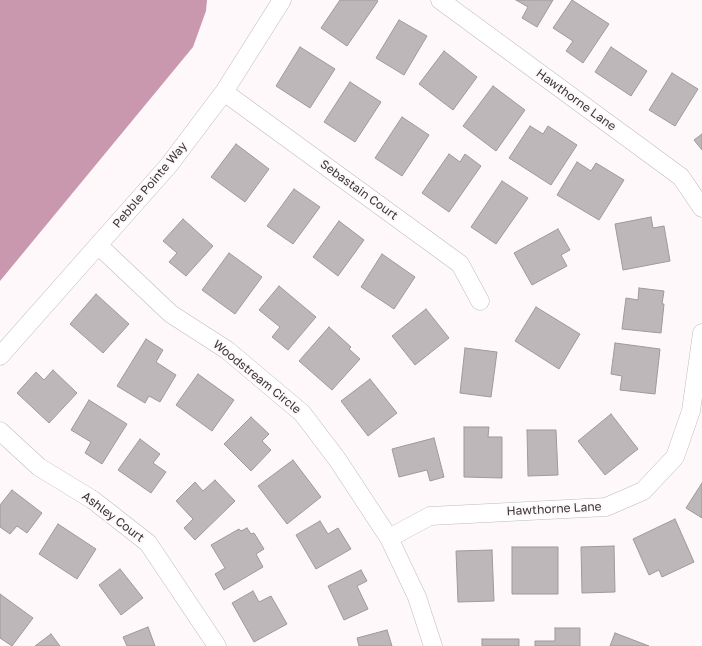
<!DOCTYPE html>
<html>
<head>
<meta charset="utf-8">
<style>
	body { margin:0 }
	canvas { display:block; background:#fef8fa }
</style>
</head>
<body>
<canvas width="702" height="646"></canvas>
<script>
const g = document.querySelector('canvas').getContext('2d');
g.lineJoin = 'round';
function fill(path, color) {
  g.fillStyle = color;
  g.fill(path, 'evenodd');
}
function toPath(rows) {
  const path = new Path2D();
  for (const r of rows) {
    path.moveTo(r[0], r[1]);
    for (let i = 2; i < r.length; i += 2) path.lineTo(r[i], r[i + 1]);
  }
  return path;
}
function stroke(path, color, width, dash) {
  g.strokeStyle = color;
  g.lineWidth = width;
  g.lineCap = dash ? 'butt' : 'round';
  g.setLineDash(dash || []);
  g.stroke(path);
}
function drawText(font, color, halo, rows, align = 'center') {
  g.font = font + ' "Golos Text",sans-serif';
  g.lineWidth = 4;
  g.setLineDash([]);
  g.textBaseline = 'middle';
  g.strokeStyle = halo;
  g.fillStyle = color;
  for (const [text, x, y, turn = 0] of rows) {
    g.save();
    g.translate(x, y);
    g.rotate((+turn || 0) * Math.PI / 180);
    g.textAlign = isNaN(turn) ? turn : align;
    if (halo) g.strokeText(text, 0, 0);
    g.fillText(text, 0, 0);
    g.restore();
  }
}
const water = toPath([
	[0,0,207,0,206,11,193,47,0,281]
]);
const building = toPath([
	[340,0,376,0,378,1,347,46,321,28,340,0],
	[516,0,553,0,537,27,522,18,528,7,516,0],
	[572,0,609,24,583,63,566,51,573,41,553,28,572,0],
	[399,20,427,36,404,75,376,58,399,20],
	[300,47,335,69,310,108,276,86,300,47],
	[611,47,647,71,631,96,595,72,611,47],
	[444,51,477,77,453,110,419,84,444,51],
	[672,73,698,89,675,126,649,110,672,73],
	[350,82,381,102,355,142,324,122,350,82],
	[493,86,525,110,496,151,463,126,493,86],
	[402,117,429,135,402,176,375,158,402,117],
	[530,126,543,134,548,126,577,145,551,185,509,158,530,126],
	[702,134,702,150,694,140,702,134],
	[236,144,269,169,245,202,211,177,236,144],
	[449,154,460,162,465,154,481,166,449,212,422,193,449,154],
	[577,162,591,171,596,163,624,180,599,220,557,195,577,162],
	[502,181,528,198,496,244,471,227,502,181],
	[294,189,320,207,293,244,267,226,294,189],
	[651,217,653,228,664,226,670,261,623,270,615,224,651,217],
	[183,219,213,246,186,276,169,262,177,253,163,241,183,219],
	[339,221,364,240,338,276,313,257,339,221],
	[558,229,570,250,561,255,567,266,532,285,514,253,558,229],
	[229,253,262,277,235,314,202,290,229,253],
	[382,254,415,277,394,309,361,287,382,254],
	[279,286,316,317,288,350,272,337,280,327,259,310,279,286],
	[639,288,664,291,662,304,664,304,661,333,622,329,626,298,638,300,639,288],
	[96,294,129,324,103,353,70,324,96,294],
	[536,307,580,334,559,369,515,341,536,307],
	[426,309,449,338,415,365,392,336,426,309],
	[329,327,351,347,349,349,360,359,332,390,299,361,329,327],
	[146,339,163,350,156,362,176,375,160,402,149,396,145,403,117,386,146,339],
	[615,343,660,349,655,394,620,390,622,376,611,374,615,343],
	[465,348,497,352,491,397,460,393,465,348],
	[53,370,77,393,49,423,17,393,36,372,44,380,53,370],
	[198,374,234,400,212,431,176,405,198,374],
	[370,379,397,413,368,436,341,401,370,379],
	[89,400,127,424,102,464,85,453,91,442,71,430,89,400],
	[611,414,638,449,605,475,578,441,611,414],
	[251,417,269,434,262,441,271,450,251,471,224,444,251,417],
	[464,427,489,427,488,437,502,437,502,478,464,477,464,427],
	[527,430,556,430,558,475,528,476,527,430],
	[434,438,444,477,430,481,427,470,399,477,392,449,434,438],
	[140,439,160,454,153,463,166,472,151,493,118,470,140,439],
	[293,460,321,497,287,524,258,486,293,460],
	[215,480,235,501,195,540,184,528,193,519,176,501,195,482,203,491,215,480],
	[702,483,702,518,686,508,702,483],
	[12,490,42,513,27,533,17,526,10,534,0,527,0,505,12,490],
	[675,519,694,562,662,577,659,570,649,575,633,539,675,519],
	[320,521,328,534,338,528,351,549,316,569,296,535,320,521],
	[58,524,96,549,77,579,39,554,58,524],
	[247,528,251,534,254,533,264,549,256,554,263,567,224,590,215,574,225,568,211,545,239,529,241,531,247,528],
	[614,546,615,592,582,593,581,547,614,546],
	[512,547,558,547,558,594,512,594,512,547],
	[492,550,494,601,458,602,456,551,492,550],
	[120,569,143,598,121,615,99,585,120,569],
	[361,570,367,581,357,586,368,609,344,620,328,586,361,570],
	[253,591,259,602,271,596,287,624,254,642,232,603,253,591],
	[0,594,33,618,12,646,0,638,0,594],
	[148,627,155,646,127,646,123,637,148,627],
	[555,628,580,628,580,646,535,646,535,641,555,641,555,628],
	[387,630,392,646,359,646,357,638,387,630],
	[615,633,649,646,610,646,615,633],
	[51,634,60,646,35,646,51,634],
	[482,639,519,639,519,646,482,646,482,639]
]);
const minor = toPath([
	[440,0,681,177,702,208],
	[224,92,460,264,480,301],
	[98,245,171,314,227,350,302,413,337,459,389,538,417,597,433,646],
	[0,356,169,165,224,92,282,0],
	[0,431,39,467,93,500,148,543,217,646],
	[389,538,430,516,606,507,643,491,675,457,691,411,702,333]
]);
const streetNames = [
	["Hawthorne Lane",576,100,36],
	["Pebble Pointe Way",150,185,-50],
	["Sebastain Court",359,190,36],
	["Woodstream Circle",257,377,39],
	["Hawthorne Lane",554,509,-3],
	["Ashley Court",113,517,37]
];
fill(water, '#ca98ae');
fill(building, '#bdb7ba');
stroke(building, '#9f999c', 1);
stroke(minor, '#c0babd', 19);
stroke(minor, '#fff', 18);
drawText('12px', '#373435', '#fef8fa', streetNames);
</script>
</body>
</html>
